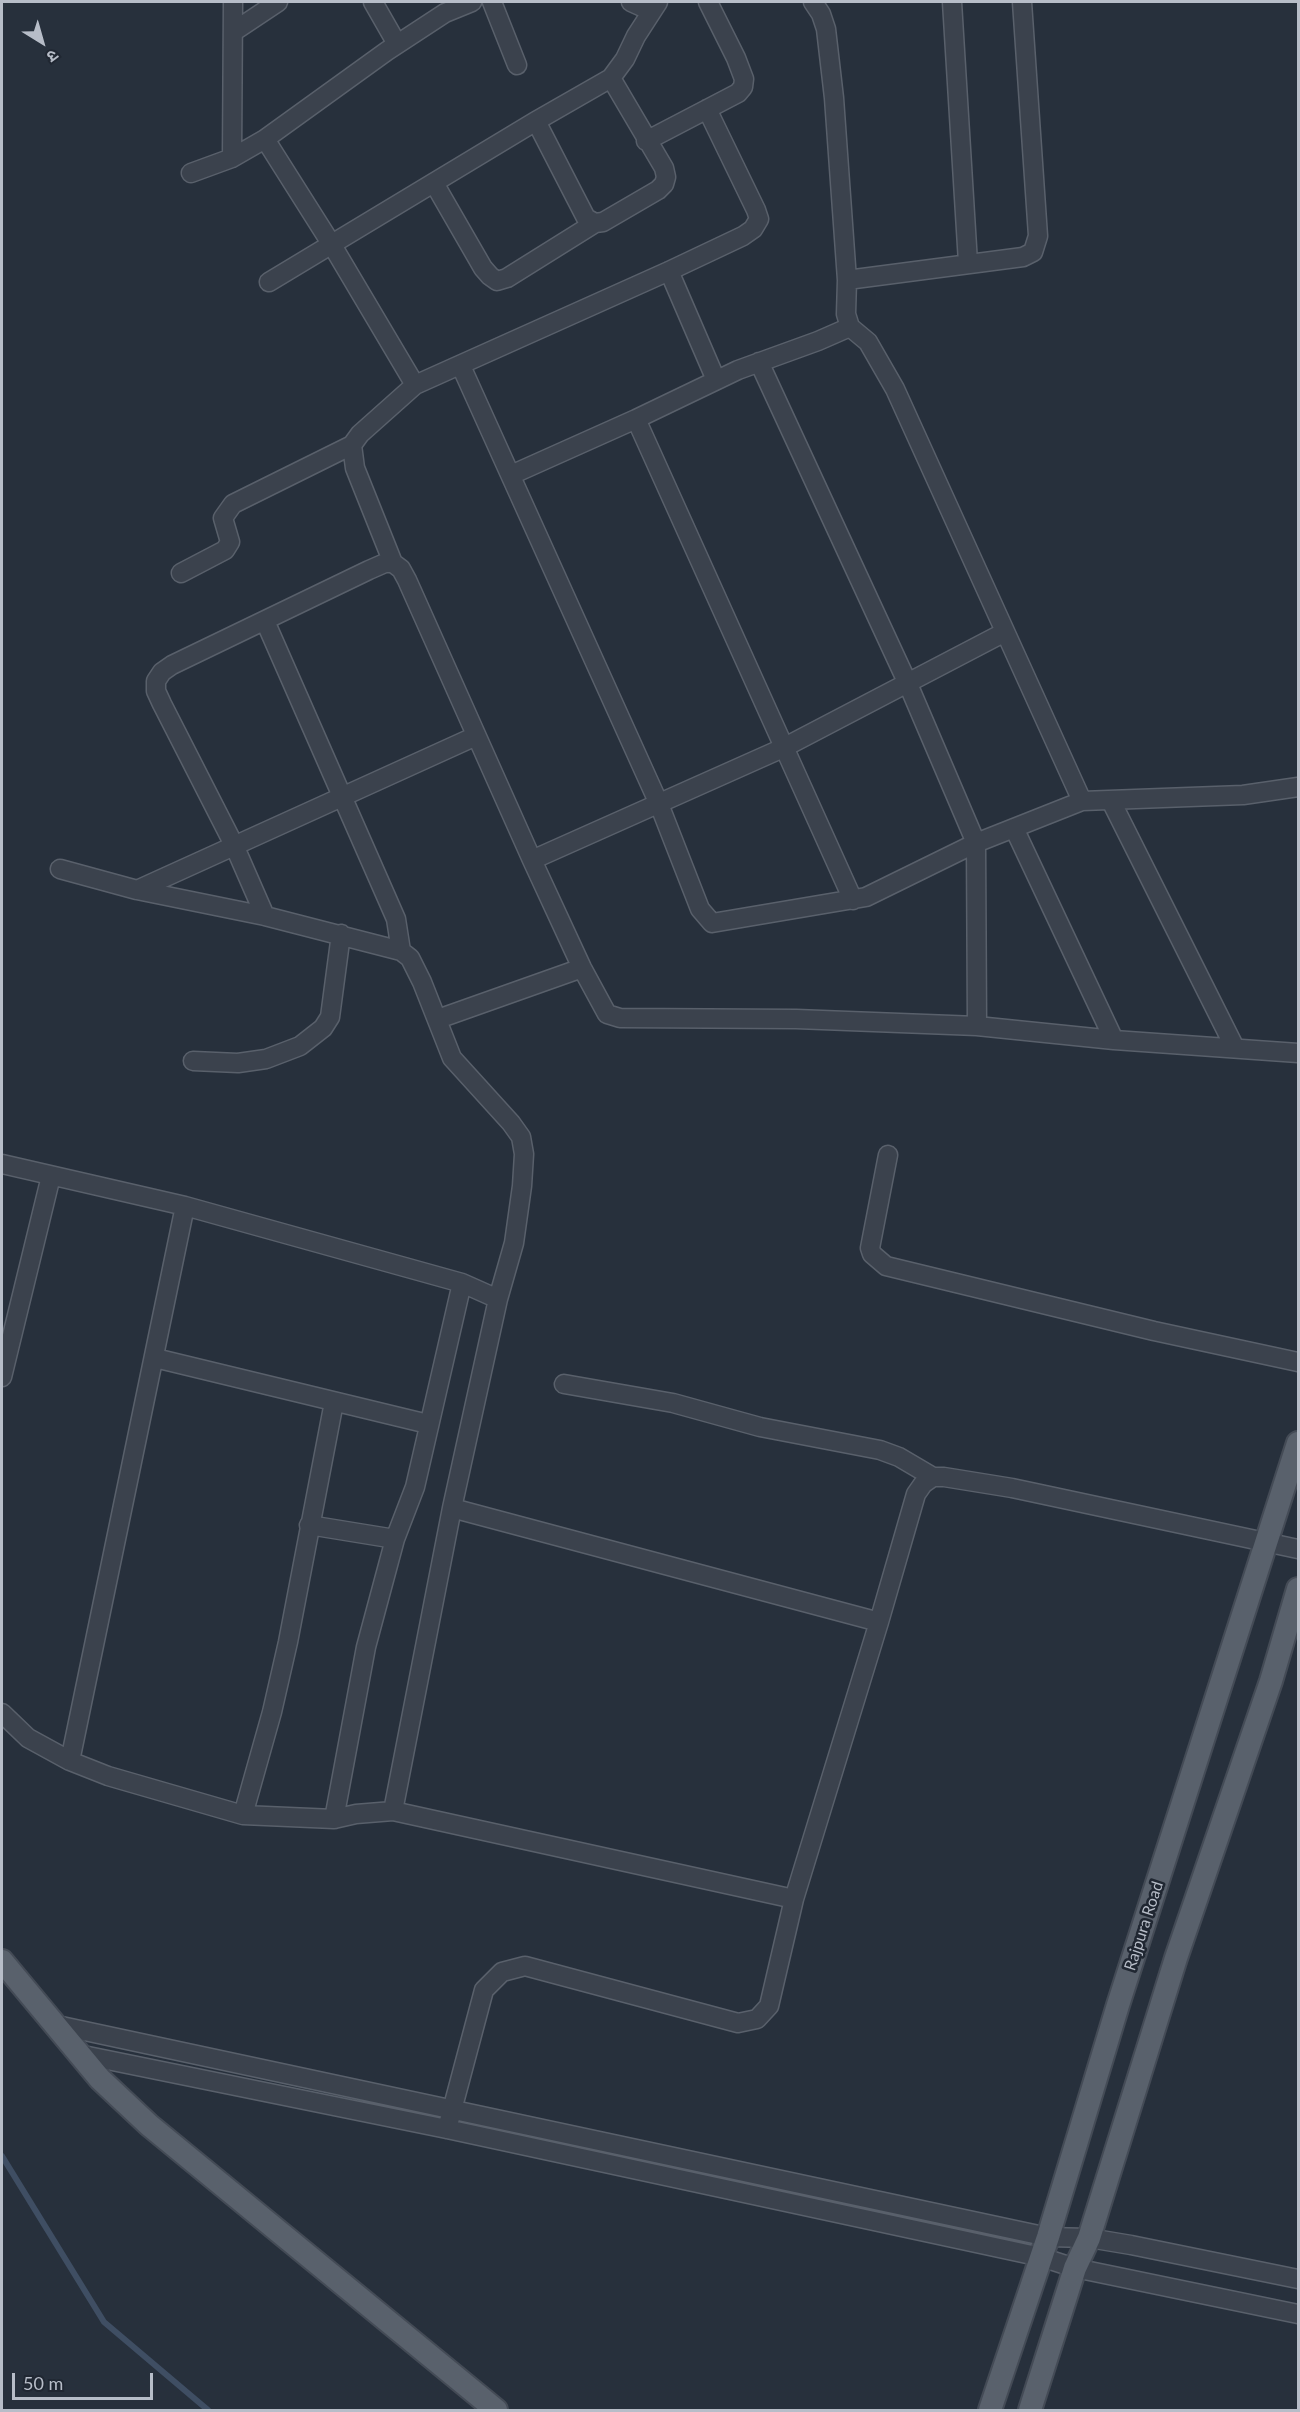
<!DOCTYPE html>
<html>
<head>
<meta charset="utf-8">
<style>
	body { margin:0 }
	#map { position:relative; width:1300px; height:2412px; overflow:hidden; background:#27303c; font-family:Lato,"Noto Sans Devanagari",sans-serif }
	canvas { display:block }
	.frame { position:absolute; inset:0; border:3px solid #b7bdc8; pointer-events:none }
	.north { position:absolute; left:12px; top:12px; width:60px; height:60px; -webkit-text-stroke:4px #202732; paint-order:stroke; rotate:143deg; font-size:16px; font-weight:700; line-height:24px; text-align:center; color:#b7bdc8 }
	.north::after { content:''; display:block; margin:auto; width:21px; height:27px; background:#b7bdc8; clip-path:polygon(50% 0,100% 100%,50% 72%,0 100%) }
	.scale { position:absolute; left:12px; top:2373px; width:141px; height:27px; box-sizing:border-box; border:3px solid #b7bdc8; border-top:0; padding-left:8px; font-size:18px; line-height:21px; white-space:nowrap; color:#b7bdc8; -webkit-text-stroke:4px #202732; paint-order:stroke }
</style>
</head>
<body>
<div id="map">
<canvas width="1300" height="2412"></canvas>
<div class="frame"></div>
<div class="north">उ</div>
<div class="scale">50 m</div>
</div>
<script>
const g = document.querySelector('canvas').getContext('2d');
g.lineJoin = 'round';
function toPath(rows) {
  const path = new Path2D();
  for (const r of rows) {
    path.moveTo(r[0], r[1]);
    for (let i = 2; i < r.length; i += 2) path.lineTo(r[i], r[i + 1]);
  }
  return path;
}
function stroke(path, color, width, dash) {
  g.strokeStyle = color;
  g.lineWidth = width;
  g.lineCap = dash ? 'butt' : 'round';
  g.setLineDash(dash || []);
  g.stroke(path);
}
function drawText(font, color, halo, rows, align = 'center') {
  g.font = font + ' Lato,sans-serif';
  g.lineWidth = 5;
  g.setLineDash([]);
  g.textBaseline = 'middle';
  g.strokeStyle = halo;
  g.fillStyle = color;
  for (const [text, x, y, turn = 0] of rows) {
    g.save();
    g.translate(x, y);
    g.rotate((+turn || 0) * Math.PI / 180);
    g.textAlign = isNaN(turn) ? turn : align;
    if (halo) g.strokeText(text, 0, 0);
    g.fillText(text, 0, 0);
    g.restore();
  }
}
const stream = toPath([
	[2,2156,104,2322,208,2410]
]);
const minor = toPath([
	[373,2,397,44],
	[492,2,517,65],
	[631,2,651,11],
	[813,2,821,14,826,29,834,98,847,280,846,314,850,327,868,342,895,389,1082,801],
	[952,2,968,263],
	[233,32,278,2],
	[536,121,586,218,595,223,603,222,658,190,664,184,666,177,664,168,611,78],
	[265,139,332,245,415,385],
	[646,141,738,93,743,87,744,79,736,58,708,2],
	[232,158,233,2],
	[191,173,232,158,265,139,387,51,445,13,472,2],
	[434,183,483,268,490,276,497,281,507,278,595,223],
	[669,271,716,380],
	[847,280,1023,257,1033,252,1038,236,1022,2],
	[269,282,536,121,611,78,625,59,636,36,658,2],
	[759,362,908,684,976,843,977,1026],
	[461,366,659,804,700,909,712,923,866,897,976,843,1082,801,1243,795,1298,787],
	[636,419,853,900],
	[511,475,636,419,738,370,818,341,850,327],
	[393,563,355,468,352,445,360,434,415,385,669,271,743,236,753,229,759,219,756,210,707,109],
	[181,573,225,550,230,542,223,518,233,504,352,445],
	[265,621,396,919,401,951],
	[1111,801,1235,1048],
	[1014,828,1114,1040],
	[532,860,783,748,1005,632],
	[60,869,137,890,265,916,401,951,410,958,422,982,452,1058,511,1123,521,1137,524,1154,522,1186,514,1243,498,1299,452,1508,393,1811],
	[137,890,476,736],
	[265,916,234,845,162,704,156,691,156,681,162,672,172,665,369,570,385,563,393,563,401,569,407,580,532,860,582,968,607,1014,620,1018,796,1019,977,1026,1114,1040,1298,1053],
	[438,1019,582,968],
	[193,1061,238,1063,266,1059,300,1046,323,1028,330,1017,341,934],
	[888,1155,870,1248,872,1254,886,1266,1154,1331,1298,1362],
	[2,1164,185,1206,462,1283,498,1299],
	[155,1358,428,1424],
	[2,1377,51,1176],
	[564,1384,673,1403,760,1427,880,1450,899,1457,933,1477],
	[452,1508,879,1622],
	[309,1525,395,1539],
	[2,1713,28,1738,70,1761,108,1776,243,1815,334,1819,356,1814,393,1811,794,1899],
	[70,1761,185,1206],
	[243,1815,272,1712,288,1642,334,1402],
	[334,1819,366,1647,395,1539,415,1487,462,1283],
	[52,2024,1048,2237,1089,2238,1131,2245,1298,2279],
	[78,2054,447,2129,1041,2257,1075,2268,1298,2314],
	[447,2129,484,1990,502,1972,525,1966,738,2023,757,2019,769,2006,794,1899,879,1622,916,1494,923,1484,933,1477,944,1477,1012,1488,1298,1549]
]);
const major = toPath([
	[2,1961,100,2079,149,2125,496,2410],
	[990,2410,1048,2237,1118,2005,1298,1443],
	[1030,2410,1075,2268,1089,2238,1176,1958,1271,1681,1298,1589]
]);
const streetNames = [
	["Rajpura Road",1144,1926,-72]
];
stroke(stream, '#3f4e63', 6);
stroke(minor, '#59606b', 21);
stroke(major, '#444b56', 26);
stroke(minor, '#3b424d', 18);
stroke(major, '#59616c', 22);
drawText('16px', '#b7bdc8', '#202732', streetNames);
</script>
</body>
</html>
